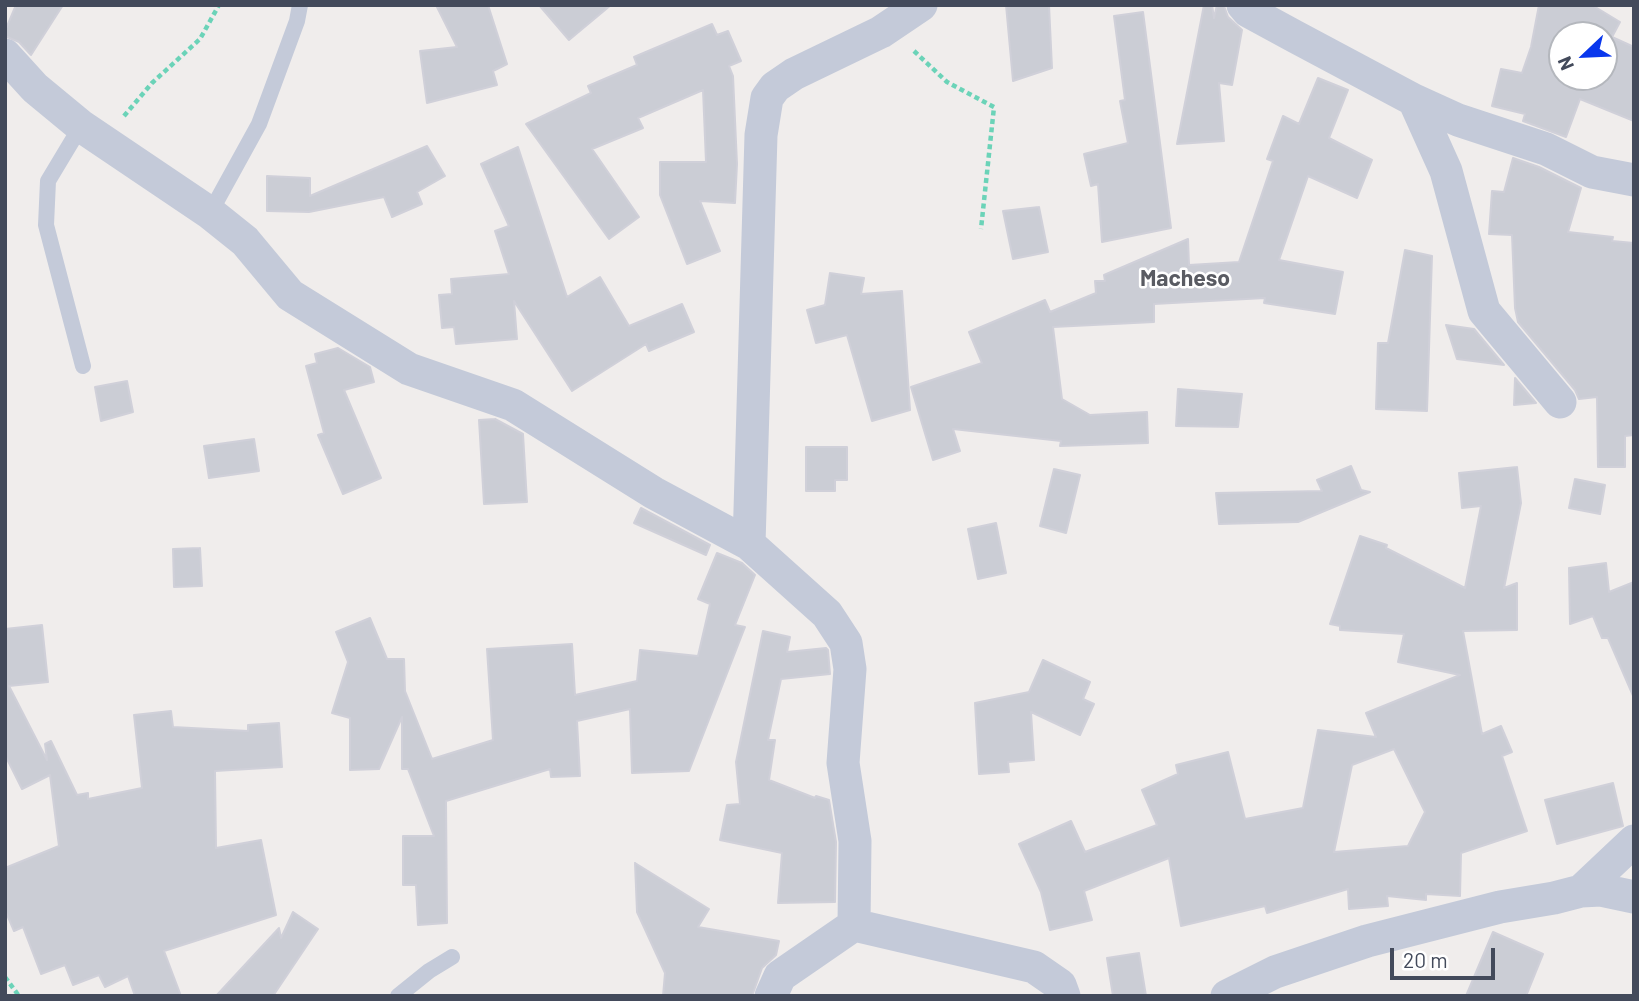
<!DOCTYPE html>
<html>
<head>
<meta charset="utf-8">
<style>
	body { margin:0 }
	#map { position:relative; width:1639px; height:1001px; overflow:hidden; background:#f0edec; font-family:Barlow,sans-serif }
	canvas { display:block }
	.frame { position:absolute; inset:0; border:7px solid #434a5b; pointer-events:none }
	.north { position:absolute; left:1548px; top:21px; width:70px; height:70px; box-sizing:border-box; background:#fff; border:2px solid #b4b7bd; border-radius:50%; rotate:247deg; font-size:19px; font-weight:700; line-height:28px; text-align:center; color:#434a5b }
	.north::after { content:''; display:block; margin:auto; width:24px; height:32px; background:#0937ed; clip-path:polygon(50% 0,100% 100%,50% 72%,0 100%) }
	.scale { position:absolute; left:1390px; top:948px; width:105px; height:32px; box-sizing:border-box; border:4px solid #434a5b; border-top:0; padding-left:9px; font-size:21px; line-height:24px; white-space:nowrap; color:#434a5b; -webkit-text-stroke:5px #fff; paint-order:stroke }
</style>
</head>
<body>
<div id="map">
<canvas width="1639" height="1001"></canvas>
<div class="frame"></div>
<div class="north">N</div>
<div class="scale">20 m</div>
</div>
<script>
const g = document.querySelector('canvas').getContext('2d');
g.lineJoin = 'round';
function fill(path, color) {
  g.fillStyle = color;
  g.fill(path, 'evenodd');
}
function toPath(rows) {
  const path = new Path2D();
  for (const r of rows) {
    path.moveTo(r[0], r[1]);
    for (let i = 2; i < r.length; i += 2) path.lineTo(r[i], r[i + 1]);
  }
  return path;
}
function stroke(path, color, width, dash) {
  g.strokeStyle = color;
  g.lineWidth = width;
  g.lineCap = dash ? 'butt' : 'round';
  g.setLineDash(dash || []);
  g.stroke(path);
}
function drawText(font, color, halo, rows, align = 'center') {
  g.font = font + ' Barlow,sans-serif';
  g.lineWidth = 5;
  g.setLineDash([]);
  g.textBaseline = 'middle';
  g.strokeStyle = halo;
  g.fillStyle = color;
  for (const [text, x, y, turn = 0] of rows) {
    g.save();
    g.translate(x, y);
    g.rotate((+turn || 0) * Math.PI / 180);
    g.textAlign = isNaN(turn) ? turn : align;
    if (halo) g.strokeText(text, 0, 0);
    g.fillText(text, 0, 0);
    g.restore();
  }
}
const building = toPath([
	[16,5,63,5,31,55,19,42,5,36,5,31,16,5],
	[436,5,488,5,507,64,493,71,497,85,427,103,420,51,457,47,436,5],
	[539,5,611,5,569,40,539,5],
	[1006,5,1049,5,1052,68,1013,81,1006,5],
	[1204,5,1212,5,1214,18,1217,5,1224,6,1228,17,1242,30,1232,85,1219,83,1224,141,1177,144,1204,5],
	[1539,5,1592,5,1620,22,1612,37,1634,47,1634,121,1580,99,1566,137,1523,121,1525,114,1492,106,1501,69,1522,73,1531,47,1539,5],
	[1562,35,1604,35,1604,77,1562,77,1562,35],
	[1143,12,1171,228,1102,242,1098,184,1091,186,1084,154,1128,143,1120,101,1125,100,1114,16,1143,12],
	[712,24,717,35,728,31,741,61,729,66,733,76,737,164,735,203,700,201,720,251,687,264,660,195,660,162,706,162,703,90,638,118,643,128,592,149,639,217,609,239,526,124,591,93,588,86,637,65,634,57,712,24],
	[1318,78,1348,90,1329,138,1372,160,1357,198,1308,176,1279,260,1343,272,1335,314,1264,303,1265,298,1154,304,1154,322,1053,327,1062,399,1090,415,1147,412,1148,443,1060,446,1061,441,953,429,960,451,933,460,911,387,982,363,969,332,1045,300,1050,312,1096,293,1095,281,1105,281,1104,275,1188,239,1189,265,1239,262,1273,161,1267,159,1283,116,1299,124,1318,78],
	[427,146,445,176,417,192,422,204,392,217,384,197,309,212,267,211,267,176,310,178,310,196,427,146],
	[518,147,567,297,600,277,629,326,682,304,694,332,649,351,646,344,572,391,514,301,517,339,456,344,454,327,442,328,439,295,452,294,451,279,509,274,495,231,509,226,481,164,518,147],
	[1513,158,1539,167,1581,188,1568,232,1613,237,1612,241,1634,243,1634,435,1625,436,1625,467,1598,467,1597,397,1579,399,1575,390,1518,322,1515,308,1512,235,1489,234,1492,191,1504,192,1513,158],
	[1039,207,1048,252,1013,259,1003,211,1039,207],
	[1405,250,1432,256,1427,411,1376,409,1378,343,1388,343,1405,250],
	[830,273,864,278,861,294,902,291,910,410,872,421,847,335,816,343,807,310,825,305,830,273],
	[1446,325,1474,329,1504,365,1457,359,1446,325],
	[338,348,370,367,374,382,344,390,381,478,343,494,318,435,324,433,306,366,317,363,315,354,338,348],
	[1515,378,1536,403,1514,405,1515,378],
	[127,381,133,412,101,421,95,387,127,381],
	[1178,389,1242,394,1238,427,1176,426,1178,389],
	[495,419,523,434,527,502,484,504,479,420,495,419],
	[254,439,259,471,209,478,204,446,254,439],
	[806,447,847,447,847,480,835,480,835,491,806,491,806,447],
	[1351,466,1361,490,1370,492,1298,522,1219,524,1216,493,1322,491,1317,480,1351,466],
	[1517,467,1521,503,1504,588,1517,583,1517,630,1463,631,1482,734,1501,726,1512,752,1502,756,1527,831,1461,853,1460,896,1426,894,1426,900,1387,896,1388,906,1349,909,1348,889,1267,913,1265,906,1181,926,1169,858,1084,891,1092,920,1050,930,1041,892,1019,844,1071,821,1085,852,1157,825,1142,790,1178,774,1176,765,1228,752,1245,819,1303,808,1318,730,1376,737,1366,713,1460,675,1398,662,1404,634,1340,630,1340,626,1330,624,1360,536,1387,545,1386,548,1465,588,1481,506,1462,508,1459,473,1517,467],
	[1394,749,1425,812,1408,846,1334,852,1352,765,1394,749],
	[1054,469,1080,475,1066,533,1040,526,1054,469],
	[1575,479,1605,485,1600,514,1569,508,1575,479],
	[641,508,710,545,706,555,634,523,641,508],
	[996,523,1006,573,978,579,968,529,996,523],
	[200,548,202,586,174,587,173,549,200,548],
	[717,553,742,563,755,575,735,625,745,627,689,771,632,773,630,709,577,721,580,776,551,777,550,769,446,801,447,923,418,925,416,885,403,885,403,836,434,836,408,769,402,769,402,717,379,769,350,770,350,718,332,713,348,662,336,632,370,618,387,659,404,659,405,691,432,759,493,740,487,649,572,644,575,695,637,681,640,650,698,656,710,604,698,599,717,553],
	[1606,563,1609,592,1634,582,1634,698,1608,638,1602,638,1593,616,1570,624,1569,568,1606,563],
	[42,625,48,682,9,686,47,760,45,744,51,741,77,795,88,793,88,799,142,788,134,715,171,711,173,727,248,731,248,725,279,723,282,767,215,771,216,848,261,840,276,915,164,951,181,996,135,996,128,976,105,987,99,975,73,985,65,965,41,974,23,927,14,931,5,910,5,868,59,846,50,775,22,789,5,755,5,629,42,625],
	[763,631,790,637,787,652,826,648,828,650,830,674,781,679,768,740,775,740,769,780,815,798,816,796,829,800,836,842,835,902,778,903,782,853,720,840,727,805,740,804,736,762,763,631],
	[1043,660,1090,682,1083,699,1094,704,1080,735,1031,712,1034,760,1008,762,1009,772,979,774,975,703,1029,692,1043,660],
	[1613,783,1623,826,1557,844,1545,800,1613,783],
	[635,863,709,909,698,927,779,941,776,955,762,968,752,996,663,996,665,973,637,912,635,863],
	[293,912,318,929,273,996,216,996,279,928,281,938,293,912],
	[1493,932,1543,954,1526,996,1466,996,1493,932],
	[1139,953,1146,996,1113,996,1107,958,1139,953]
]);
const path = toPath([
	[914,51,947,82,994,107,981,229],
	[124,116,152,83,200,39,219,5],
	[5,977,19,996]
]);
const service = toPath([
	[81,126,48,181,46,225,83,366],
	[210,213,259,124,297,21,300,5],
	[398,996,429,971,452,957]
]);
const minor = toPath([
	[1243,5,1248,11,1294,36,1414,100,1458,120,1546,149,1592,172,1634,180],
	[5,55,35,88,81,126,210,213,245,241,290,295,409,369,513,405,654,493,749,544,827,614,846,643,850,669,843,763,855,841,854,925],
	[1414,100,1446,171,1484,311,1560,402],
	[749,544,761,135,767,98,775,87,794,74,881,32,921,5],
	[1581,891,1634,841],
	[771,996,780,976,854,925,1034,967,1060,985,1064,996],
	[1227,996,1275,972,1367,941,1500,907,1554,898,1581,891,1601,890,1634,897]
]);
const quarterNames = [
	["Macheso",1185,278]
];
fill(building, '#cbcdd5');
stroke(building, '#d0d0d9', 2);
stroke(path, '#6bd3b8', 4.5, [5, 3.5]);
stroke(service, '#c4cad9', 16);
stroke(minor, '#c4cad9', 33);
drawText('bold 23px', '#595b62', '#fff', quarterNames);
</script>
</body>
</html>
